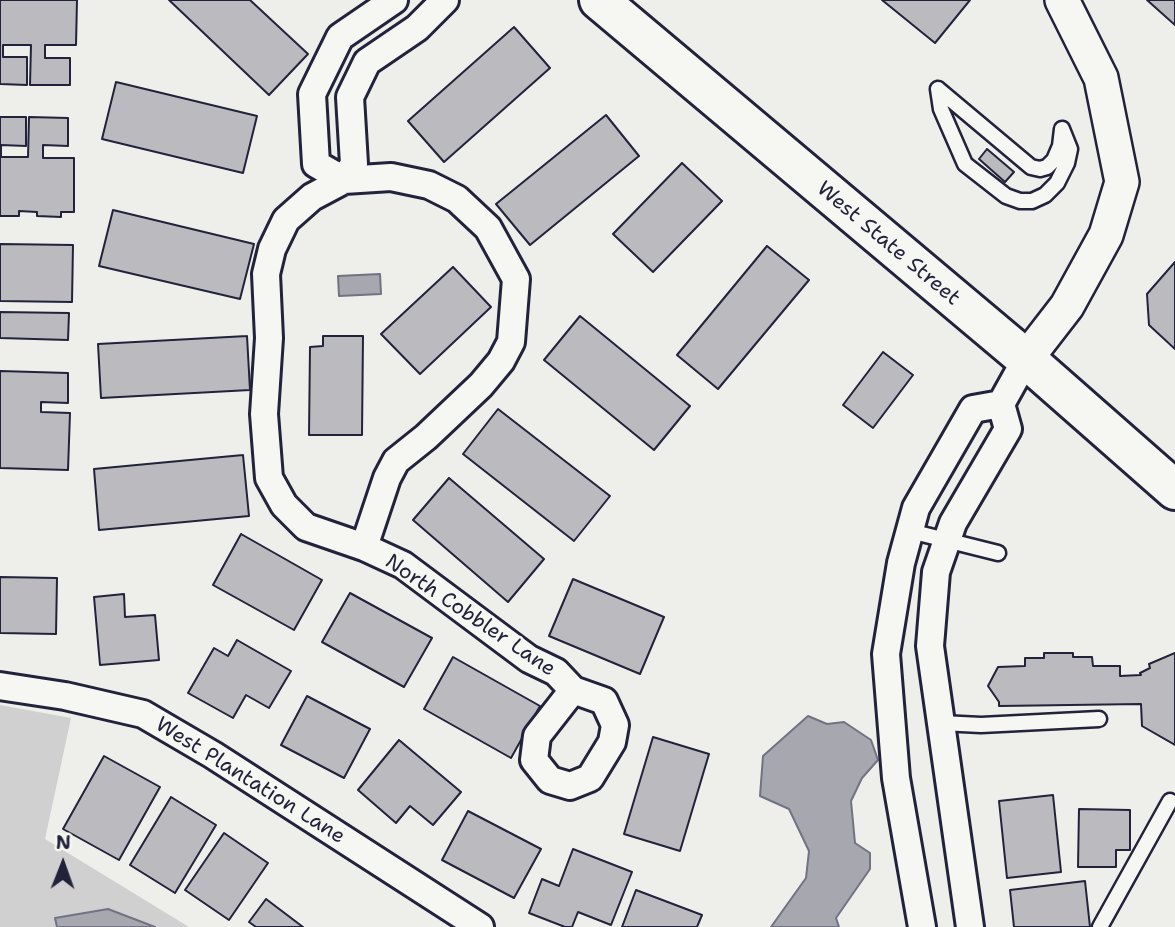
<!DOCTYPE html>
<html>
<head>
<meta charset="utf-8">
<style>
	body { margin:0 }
	#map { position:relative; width:1175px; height:927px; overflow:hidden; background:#eeeeeb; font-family:"Shantell Sans",sans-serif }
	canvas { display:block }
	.north { position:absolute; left:28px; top:829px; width:70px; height:70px; -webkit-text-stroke:5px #f6f6f2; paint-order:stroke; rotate:1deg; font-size:19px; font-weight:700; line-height:28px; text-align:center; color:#22223b }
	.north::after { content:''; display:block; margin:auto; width:24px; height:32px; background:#22223b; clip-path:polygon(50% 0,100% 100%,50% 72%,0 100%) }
</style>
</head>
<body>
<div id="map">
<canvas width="1175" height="927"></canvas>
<div class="north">N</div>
</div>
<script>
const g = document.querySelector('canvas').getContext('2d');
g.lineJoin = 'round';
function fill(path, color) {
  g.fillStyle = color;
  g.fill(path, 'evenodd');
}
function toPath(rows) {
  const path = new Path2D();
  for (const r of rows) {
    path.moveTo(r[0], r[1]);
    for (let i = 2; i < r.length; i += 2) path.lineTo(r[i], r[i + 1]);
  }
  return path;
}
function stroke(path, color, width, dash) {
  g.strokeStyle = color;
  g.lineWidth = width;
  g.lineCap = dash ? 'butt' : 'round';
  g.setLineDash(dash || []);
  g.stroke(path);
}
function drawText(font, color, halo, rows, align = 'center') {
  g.font = font + ' "Shantell Sans",sans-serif';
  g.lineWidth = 5;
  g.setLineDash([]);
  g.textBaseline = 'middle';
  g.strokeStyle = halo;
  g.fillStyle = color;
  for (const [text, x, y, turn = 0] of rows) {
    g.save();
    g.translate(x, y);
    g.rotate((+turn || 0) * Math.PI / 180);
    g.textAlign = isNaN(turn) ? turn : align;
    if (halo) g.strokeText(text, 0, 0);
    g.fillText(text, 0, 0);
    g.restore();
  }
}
const green = toPath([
	[0,705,71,718,45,839,189,927,0,927]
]);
const water = toPath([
	[380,274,381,294,339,296,338,276,380,274],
	[808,716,827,724,844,722,871,740,878,760,862,778,851,801,855,843,870,853,870,869,836,918,839,927,771,927,806,878,809,851,789,809,760,796,763,756,808,716],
	[108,909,155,927,57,927,55,918,108,909]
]);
const building = toPath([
	[0,0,77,0,76,45,45,45,45,58,70,58,70,85,30,85,31,45,3,45,3,57,27,57,27,85,0,84,0,0],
	[169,0,250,0,308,54,269,95,169,0],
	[882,0,970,0,935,43,882,0],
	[1147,0,1175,0,1175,25,1147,0],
	[514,27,550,68,444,162,408,121,514,27],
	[116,82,257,116,243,173,102,139,116,82],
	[606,115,639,156,530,245,496,204,606,115],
	[0,117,26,117,26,146,1,145,1,157,28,157,29,117,68,118,68,146,43,145,43,158,74,158,74,212,61,212,61,217,37,216,37,212,19,211,19,216,0,216,0,117],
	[987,149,1014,172,1005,182,979,159,987,149],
	[682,163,722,201,653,272,613,234,682,163],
	[113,210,254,244,240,299,99,266,113,210],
	[0,244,73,245,72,302,0,301,0,244],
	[767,246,809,280,718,389,677,355,767,246],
	[1175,262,1175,349,1149,325,1147,294,1175,262],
	[453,267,491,307,420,374,381,334,453,267],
	[0,312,69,313,68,340,0,338,0,312],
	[580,316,690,406,654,450,544,360,580,316],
	[247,336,250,390,101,398,98,344,247,336],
	[323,336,363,336,362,435,309,435,310,347,323,346,323,336],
	[883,352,913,375,873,428,843,405,883,352],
	[0,371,68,373,68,403,41,402,41,412,70,413,68,470,0,468,0,371],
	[498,409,610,496,574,541,463,454,498,409],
	[243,455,249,516,99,530,94,469,243,455],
	[449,478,544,559,508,602,413,520,449,478],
	[241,534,322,580,294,630,213,585,241,534],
	[0,577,57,578,56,634,0,633,0,577],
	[573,579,664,617,640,674,549,636,573,579],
	[350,593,432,638,404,687,322,642,350,593],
	[124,594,125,617,155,615,159,660,100,665,94,597,124,594],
	[237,640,291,671,269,708,246,695,233,718,188,693,214,648,228,656,237,640],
	[1044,653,1073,653,1073,657,1092,657,1093,666,1120,666,1120,676,1141,675,1140,673,1150,668,1149,664,1175,653,1175,745,1142,726,1141,704,999,706,999,702,988,686,998,667,1025,666,1025,658,1044,658,1044,653],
	[453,657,540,706,511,758,424,709,453,657],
	[307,696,370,729,344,778,281,745,307,696],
	[653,737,709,754,680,851,624,834,653,737],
	[399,740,461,792,433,825,410,806,396,823,358,790,399,740],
	[104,756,160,787,119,860,63,829,104,756],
	[1053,795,1061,872,1007,878,999,801,1053,795],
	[171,797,216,825,175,893,130,865,171,797],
	[1079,809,1130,810,1130,850,1116,850,1116,867,1078,867,1079,809],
	[468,811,541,849,514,898,442,860,468,811],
	[224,833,268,863,229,920,185,890,224,833],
	[573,849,632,872,611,925,578,912,572,927,565,927,529,913,542,879,559,886,573,849],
	[1085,881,1090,927,1014,927,1010,890,1085,881],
	[636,890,702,915,697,927,622,927,636,890],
	[266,899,303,927,256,927,249,922,266,899]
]);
const service = toPath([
	[938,89,1031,167,1040,169,1047,167,1054,160,1060,146,1062,129,1070,149,1067,163,1057,183,1045,195,1032,201,1020,201,1006,196,965,164,941,109,938,89],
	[910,531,998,553],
	[941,723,981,725,1099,719],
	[1100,927,1170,801]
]);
const minor = toPath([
	[394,0,340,37,312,94,316,164,344,180,354,164,350,97,367,62,417,28,445,0],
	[1001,404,1026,359],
	[364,547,387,478,396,461,426,437,481,385,501,361,511,342,516,279,488,228,457,199,429,185,391,177,344,180,312,197,286,220,272,249,266,274,269,338,264,414,269,478,284,505,306,527,364,547,403,565,529,659,556,672,573,690],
	[0,686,65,696,143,714,213,755,480,927],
	[573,690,604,701,615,725,612,742,590,778,570,786,550,780,534,760,537,736,573,690],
	[922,927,896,778,886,654,901,563,916,508,973,409,1001,404,1008,429,953,523,936,572,930,646,970,927]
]);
const tertiary = toPath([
	[1026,359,1067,306,1106,235,1122,182,1101,78,1062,0]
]);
const primary = toPath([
	[599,0,1026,359,1175,490]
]);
const streetNames = [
	["West State Street",888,244,40],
	["North Cobbler Lane",470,616,34],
	["West Plantation Lane",250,781,32]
];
fill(green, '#d0d0d1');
fill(water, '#a7a7af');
stroke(water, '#727281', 2);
fill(building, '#bbbbbf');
stroke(building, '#22223b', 2);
stroke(service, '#22223b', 19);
stroke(minor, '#22223b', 32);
stroke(tertiary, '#22223b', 38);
stroke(primary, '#22223b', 44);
stroke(service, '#f6f6f2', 14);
stroke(minor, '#f6f6f2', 26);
stroke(tertiary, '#f6f6f2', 33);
stroke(primary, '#f6f6f2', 38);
drawText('21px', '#22223b', '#f6f6f2', streetNames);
</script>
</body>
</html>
